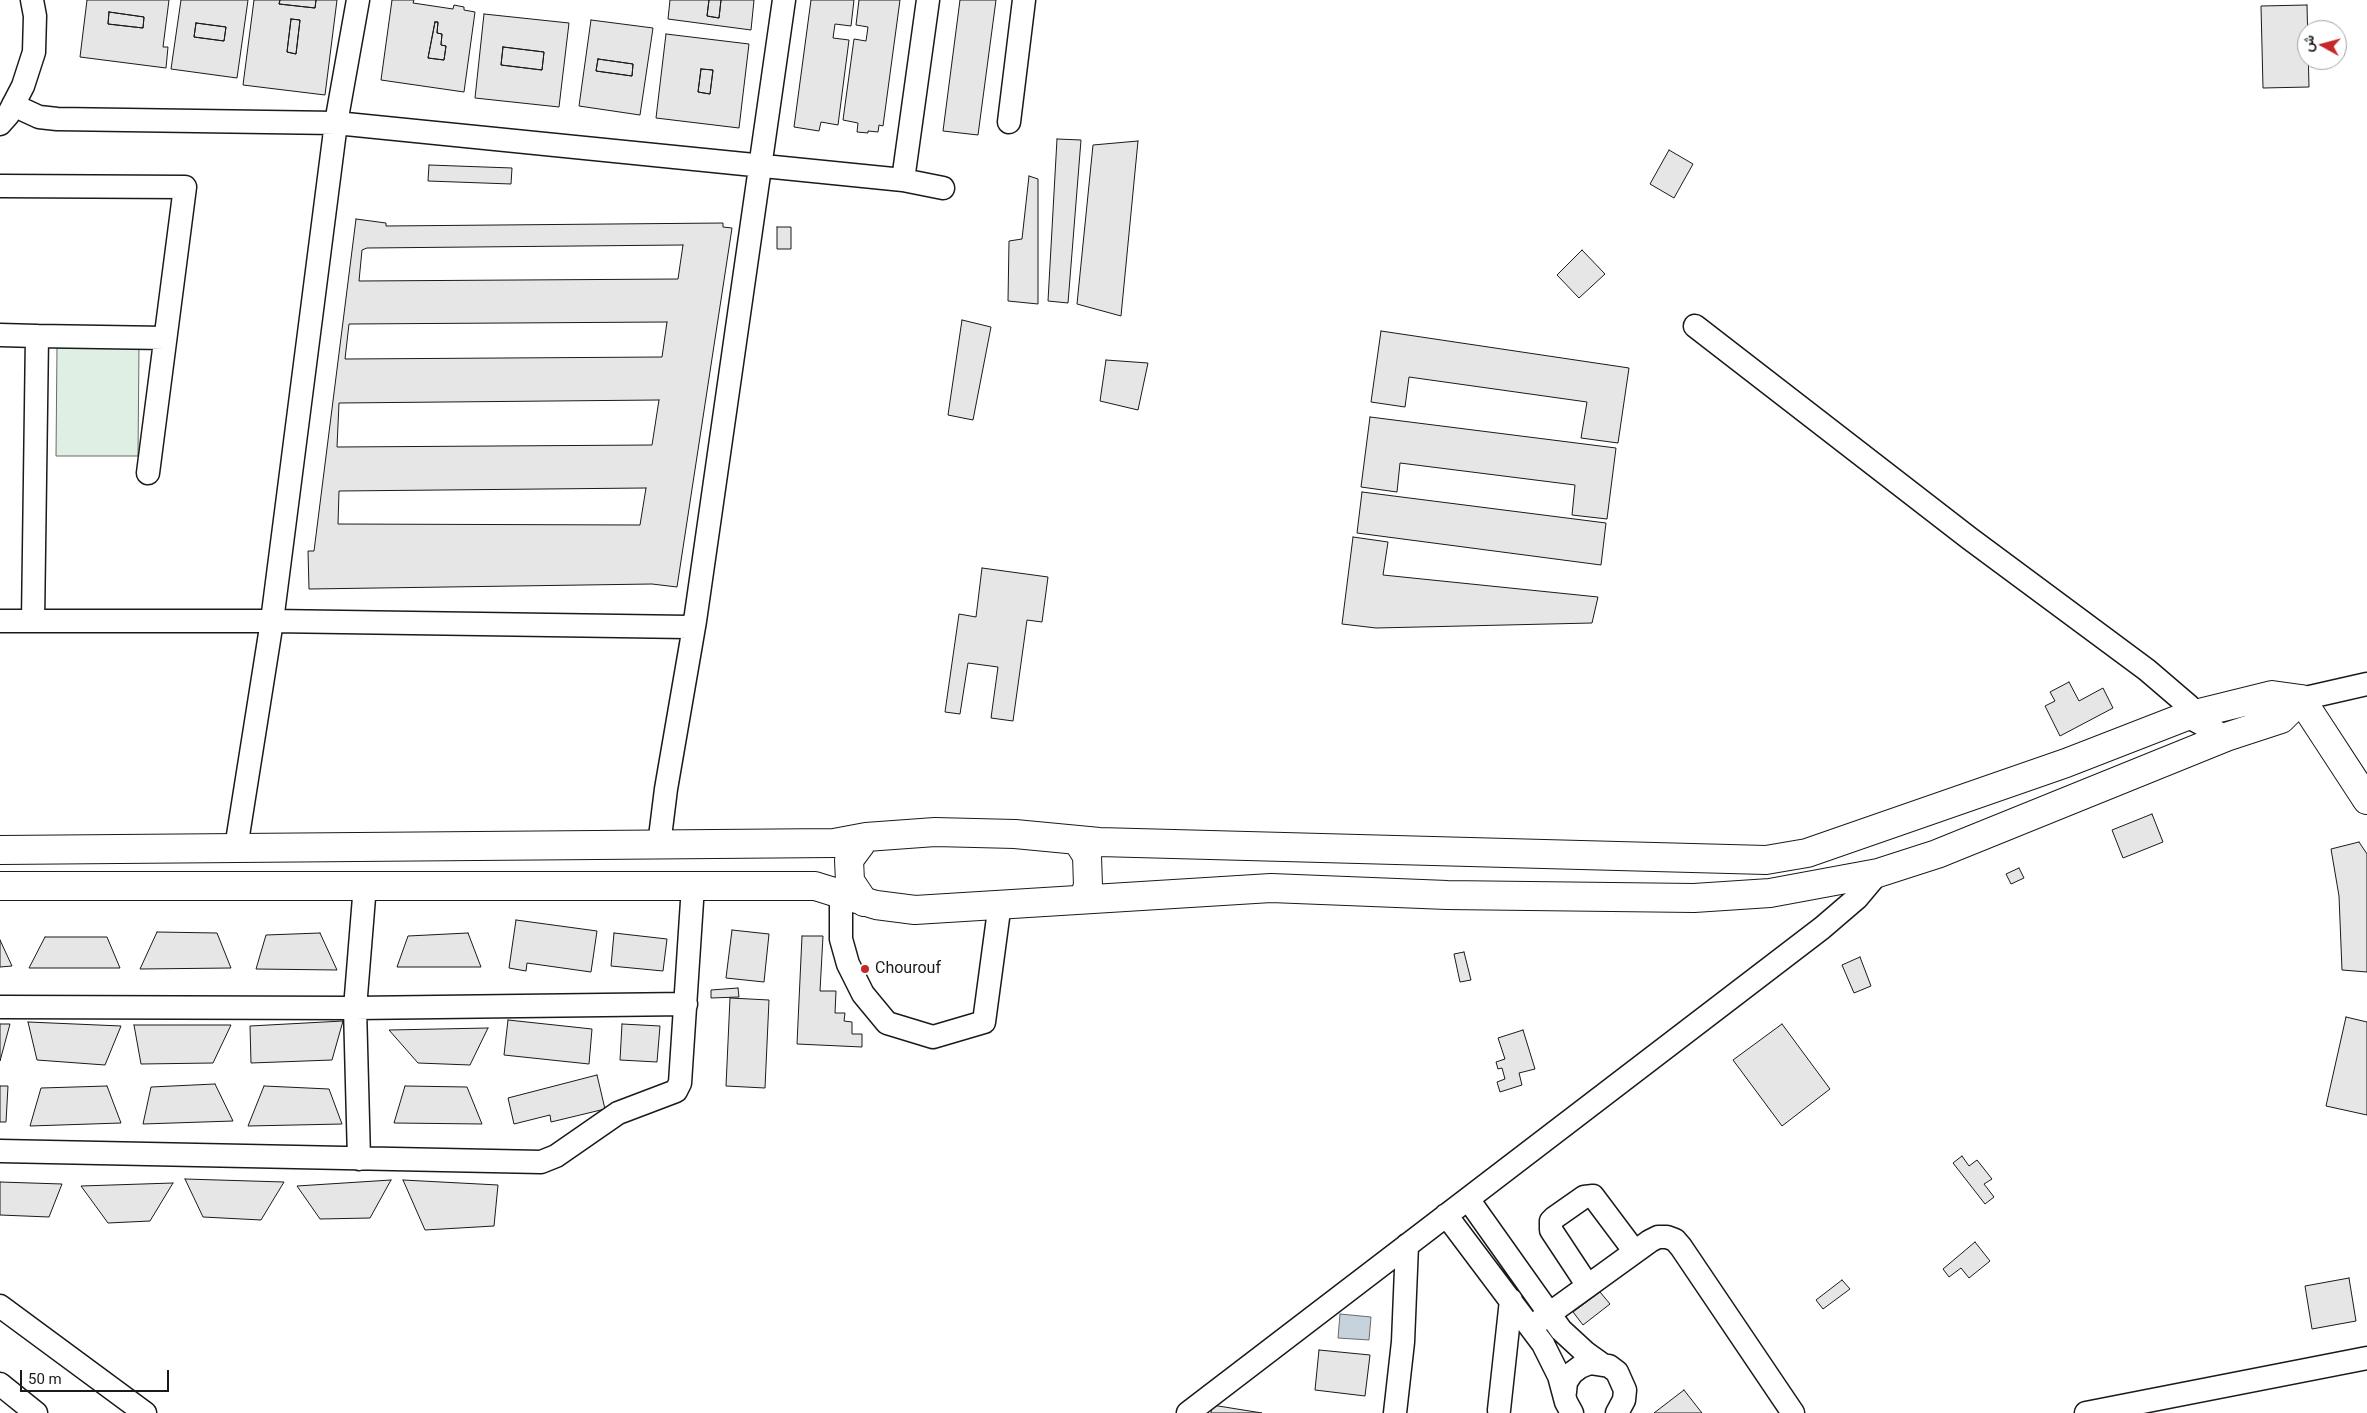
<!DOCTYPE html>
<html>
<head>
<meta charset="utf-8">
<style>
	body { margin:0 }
	#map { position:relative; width:2367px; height:1413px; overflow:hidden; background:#fff; font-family:Roboto,Vazirmatn,sans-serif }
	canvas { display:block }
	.north { position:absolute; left:2297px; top:20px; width:50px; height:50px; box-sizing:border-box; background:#fff; border:1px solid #a3a3a3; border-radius:50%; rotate:277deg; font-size:14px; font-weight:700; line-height:20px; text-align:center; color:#1a1a1a }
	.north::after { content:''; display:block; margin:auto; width:18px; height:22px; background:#c62828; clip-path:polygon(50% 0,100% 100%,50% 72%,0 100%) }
	.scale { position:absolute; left:20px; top:1370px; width:149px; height:22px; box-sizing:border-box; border:2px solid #1a1a1a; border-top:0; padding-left:6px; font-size:15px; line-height:18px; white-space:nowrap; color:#1a1a1a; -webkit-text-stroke:4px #fff; paint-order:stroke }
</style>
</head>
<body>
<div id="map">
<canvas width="2367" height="1413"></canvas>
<div class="north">ش</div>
<div class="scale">50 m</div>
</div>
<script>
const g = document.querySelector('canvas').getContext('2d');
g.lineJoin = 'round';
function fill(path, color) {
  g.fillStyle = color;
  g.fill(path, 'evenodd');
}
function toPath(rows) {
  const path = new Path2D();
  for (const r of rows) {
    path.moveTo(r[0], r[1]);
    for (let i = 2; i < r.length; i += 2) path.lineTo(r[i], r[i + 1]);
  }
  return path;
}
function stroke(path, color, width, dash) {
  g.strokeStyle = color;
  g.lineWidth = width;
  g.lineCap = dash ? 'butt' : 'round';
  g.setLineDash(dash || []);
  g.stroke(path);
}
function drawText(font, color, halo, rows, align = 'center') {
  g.font = font + ' Roboto,sans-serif';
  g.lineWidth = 4;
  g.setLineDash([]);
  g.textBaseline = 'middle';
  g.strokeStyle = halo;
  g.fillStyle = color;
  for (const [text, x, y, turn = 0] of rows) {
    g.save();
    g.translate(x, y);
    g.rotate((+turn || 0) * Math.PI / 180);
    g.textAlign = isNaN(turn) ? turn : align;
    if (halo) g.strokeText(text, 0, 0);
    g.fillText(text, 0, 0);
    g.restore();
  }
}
const green = toPath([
	[57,346,139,346,138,456,56,456,57,346]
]);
const water = toPath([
	[1340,1314,1371,1317,1369,1340,1338,1338,1340,1314]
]);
const building = toPath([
	[87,0,169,0,163,47,168,47,166,68,80,57,87,0],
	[109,12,144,17,143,28,108,24,109,12],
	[181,0,248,0,237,78,171,69,181,0],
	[196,23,226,27,224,41,194,37,196,23],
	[254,0,280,0,279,4,315,8,316,0,337,0,325,95,243,85,254,0],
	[291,19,300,20,296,54,287,52,291,19],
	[280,0,316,0,315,8,279,4,280,0],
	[392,0,414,0,413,3,453,9,454,5,464,7,464,10,475,12,464,92,381,80,392,0],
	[435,22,438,22,437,33,442,34,441,45,446,46,444,60,428,58,435,22],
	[670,0,709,0,707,16,719,18,721,0,754,0,751,30,668,19,670,0],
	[709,0,721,0,719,18,707,16,709,0],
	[811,0,854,0,851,26,835,24,833,38,849,40,838,125,821,122,819,131,794,127,811,0],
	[859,0,900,0,883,126,879,125,878,132,868,131,868,133,857,132,858,123,843,120,854,39,866,41,868,27,856,25,859,0],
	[960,0,996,0,978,135,943,131,960,0],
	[2307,5,2309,87,2263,88,2261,6,2307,5],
	[109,12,144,17,143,28,108,24,109,12],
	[484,14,569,23,559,107,475,98,484,14],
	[503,47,544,52,542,70,501,65,503,47],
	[291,19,300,20,296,54,287,52,291,19],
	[591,20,653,28,640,115,579,106,591,20],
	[598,59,633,64,632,76,596,71,598,59],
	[435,22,438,22,437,33,442,34,441,45,446,46,444,60,428,58,435,22],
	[196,23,226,27,224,41,194,37,196,23],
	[666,34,749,44,739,128,656,118,666,34],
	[701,69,713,70,710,94,698,92,701,69],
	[503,47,544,52,542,70,501,65,503,47],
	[598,59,633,64,632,76,596,71,598,59],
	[701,69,713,70,710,94,698,92,701,69],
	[1057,139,1081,140,1068,303,1048,301,1057,139],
	[1138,141,1121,316,1077,304,1093,145,1138,141],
	[1669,150,1693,164,1674,198,1650,184,1669,150],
	[429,165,512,168,511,184,428,181,429,165],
	[1029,176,1038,179,1038,304,1008,301,1009,241,1022,239,1029,176],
	[356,219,386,223,386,226,723,223,723,227,732,228,677,587,652,584,309,589,308,551,314,551,356,219],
	[683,245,678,279,359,281,362,250,367,248,683,245],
	[667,322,662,357,345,359,349,324,667,322],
	[659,400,652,445,337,447,339,403,659,400],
	[646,488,640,525,338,524,339,491,646,488],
	[777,227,791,227,791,249,777,249,777,227],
	[1582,250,1605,274,1579,298,1557,275,1582,250],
	[962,320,991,327,973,420,948,415,962,320],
	[1381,331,1629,368,1618,443,1581,438,1587,402,1409,377,1405,407,1371,402,1381,331],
	[1106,360,1148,363,1138,410,1100,401,1106,360],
	[1370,417,1616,448,1607,519,1572,515,1575,485,1400,463,1397,492,1361,487,1370,417],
	[1362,492,1606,523,1601,565,1357,533,1362,492],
	[1353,537,1388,542,1383,575,1598,597,1592,623,1376,628,1342,624,1353,537],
	[982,568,1048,577,1042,622,1027,620,1013,721,991,718,998,667,968,663,960,714,945,712,959,614,976,617,982,568],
	[2069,682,2079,701,2103,688,2113,708,2060,736,2045,706,2055,701,2050,692,2069,682],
	[2152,814,2163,842,2123,858,2112,830,2152,814],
	[2359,842,2367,854,2367,972,2342,970,2339,896,2331,849,2359,842],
	[2019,868,2024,878,2011,884,2006,874,2019,868],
	[516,920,597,931,591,972,527,963,526,971,509,968,516,920],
	[732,930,769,934,764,982,726,978,732,930],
	[157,932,217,933,231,968,140,969,157,932],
	[320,933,337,970,256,969,266,935,320,933],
	[468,933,481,967,397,967,408,936,468,933],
	[614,933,667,939,663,971,611,966,614,933],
	[802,936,823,936,820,991,836,991,835,1013,845,1013,844,1021,852,1022,852,1034,862,1034,862,1047,797,1044,802,936],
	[45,937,107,937,120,968,29,968,45,937],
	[0,940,12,966,0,967,0,940],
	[1464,952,1471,980,1460,982,1454,954,1464,952],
	[1860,957,1871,986,1854,993,1842,965,1860,957],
	[738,988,739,997,711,998,711,990,738,988],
	[730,998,769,1000,765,1088,726,1086,730,998],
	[2346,1017,2367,1022,2367,1115,2326,1106,2346,1017],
	[508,1020,592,1029,589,1064,504,1055,508,1020],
	[343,1021,332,1060,251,1063,250,1026,343,1021],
	[28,1022,121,1026,105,1065,37,1060,28,1022],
	[0,1024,10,1024,0,1061,0,1024],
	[622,1024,660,1026,657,1062,620,1060,622,1024],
	[1782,1024,1830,1089,1782,1126,1733,1060,1782,1024],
	[134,1025,231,1025,213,1063,141,1064,134,1025],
	[488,1028,470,1065,418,1063,389,1030,488,1028],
	[1523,1030,1535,1069,1519,1073,1522,1085,1500,1092,1497,1082,1505,1079,1502,1068,1498,1069,1496,1062,1505,1059,1498,1038,1523,1030],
	[597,1075,605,1109,551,1122,550,1115,514,1124,508,1098,597,1075],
	[215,1084,233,1121,143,1124,151,1087,215,1084],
	[0,1086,8,1086,6,1122,0,1122,0,1086],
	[107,1086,121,1123,30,1126,41,1088,107,1086],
	[264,1086,329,1089,342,1124,248,1126,264,1086],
	[405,1086,467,1087,482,1124,394,1123,405,1086],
	[1962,1156,1969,1166,1977,1160,1992,1179,1984,1184,1994,1197,1985,1204,1953,1163,1962,1156],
	[185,1179,284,1182,261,1220,203,1217,185,1179],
	[391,1180,370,1218,320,1219,297,1186,391,1180],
	[403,1180,498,1185,494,1226,425,1230,403,1180],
	[0,1182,62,1184,49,1217,0,1215,0,1182],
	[173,1183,150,1221,108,1223,81,1186,173,1183],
	[1975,1242,1990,1261,1969,1278,1961,1268,1949,1277,1943,1269,1975,1242],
	[2349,1278,2356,1321,2312,1329,2305,1286,2349,1278],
	[1842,1280,1850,1289,1823,1309,1816,1300,1842,1280],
	[1600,1292,1610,1304,1583,1325,1573,1312,1600,1292],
	[1319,1350,1370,1355,1365,1396,1315,1390,1319,1350],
	[1684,1390,1702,1413,1654,1413,1684,1390],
	[1212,1405,1262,1413,1211,1413,1212,1405]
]);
const minor = toPath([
	[13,105,39,117,57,119,336,123,903,180,943,188],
	[1009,122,1024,0],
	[0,124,8,115,23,86,34,52,35,16,32,0],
	[903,180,928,0],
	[0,186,185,187,148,473],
	[1695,326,1969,538,2147,670,2189,706,2187,716,2226,737],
	[0,335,37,336,33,621],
	[37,336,165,338],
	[0,621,272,621,688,627,695,621],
	[2301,699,2367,684],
	[659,845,666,789,695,621,784,0],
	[236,848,272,621,336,123,358,0],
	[841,895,841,939,848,964,863,994,887,1023,933,1037,984,1022,1000,903],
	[0,1007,355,1008,686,1004],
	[0,1151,541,1162,556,1156,618,1113,676,1091,680,1083,693,886],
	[359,1159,355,1008,365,885],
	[1468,1199,1561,1330,1586,1353,1600,1363],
	[1446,1215,1543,1344,1559,1376,1566,1402,1572,1413],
	[1588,1286,1551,1230,1551,1221,1554,1218,1584,1197,1593,1196,1635,1252],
	[0,1306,145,1413],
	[1531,1327,1650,1241,1658,1237,1667,1237,1675,1240,1681,1247,1793,1413],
	[0,1384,36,1413],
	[1565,1392,1566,1382,1572,1373,1580,1367,1590,1363,1609,1366,1617,1372,1625,1390,1624,1400,1617,1413],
	[1499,1410,1511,1300],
	[1188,1413,1822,928,1857,898,1878,873],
	[1395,1413,1403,1342,1407,1245],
	[2086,1413,2367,1358]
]);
const major = toPath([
	[1077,840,1087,856,1088,886,1083,899],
	[0,850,834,843,866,837,935,832,1015,834,1099,842,1766,860,1807,853,2066,763,2187,716,2272,695,2301,699,2367,800],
	[0,886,815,886,876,905,915,910,1271,888,1447,895,1694,898,1770,893,1878,873,1937,854,2226,737,2281,719,2301,699],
	[864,902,850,881,849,860,866,837]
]);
const markers = [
	[865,969,5,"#c62828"]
];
const poiNames = [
	["Chourouf",875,969]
];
fill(green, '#e0efe3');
stroke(green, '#6a6a6a', 1);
fill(water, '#c6d2dc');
stroke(water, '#6a6a6a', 1);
fill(building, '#e6e6e6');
stroke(building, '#1a1a1a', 1);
stroke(minor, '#1a1a1a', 25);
stroke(major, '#1a1a1a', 30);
stroke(minor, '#fff', 22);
stroke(major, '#fff', 28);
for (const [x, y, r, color] of markers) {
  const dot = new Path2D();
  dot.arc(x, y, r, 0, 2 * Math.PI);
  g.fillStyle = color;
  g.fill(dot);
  stroke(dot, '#fff', 2);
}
drawText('16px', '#1a1a1a', '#fff', poiNames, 'left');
</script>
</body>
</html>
